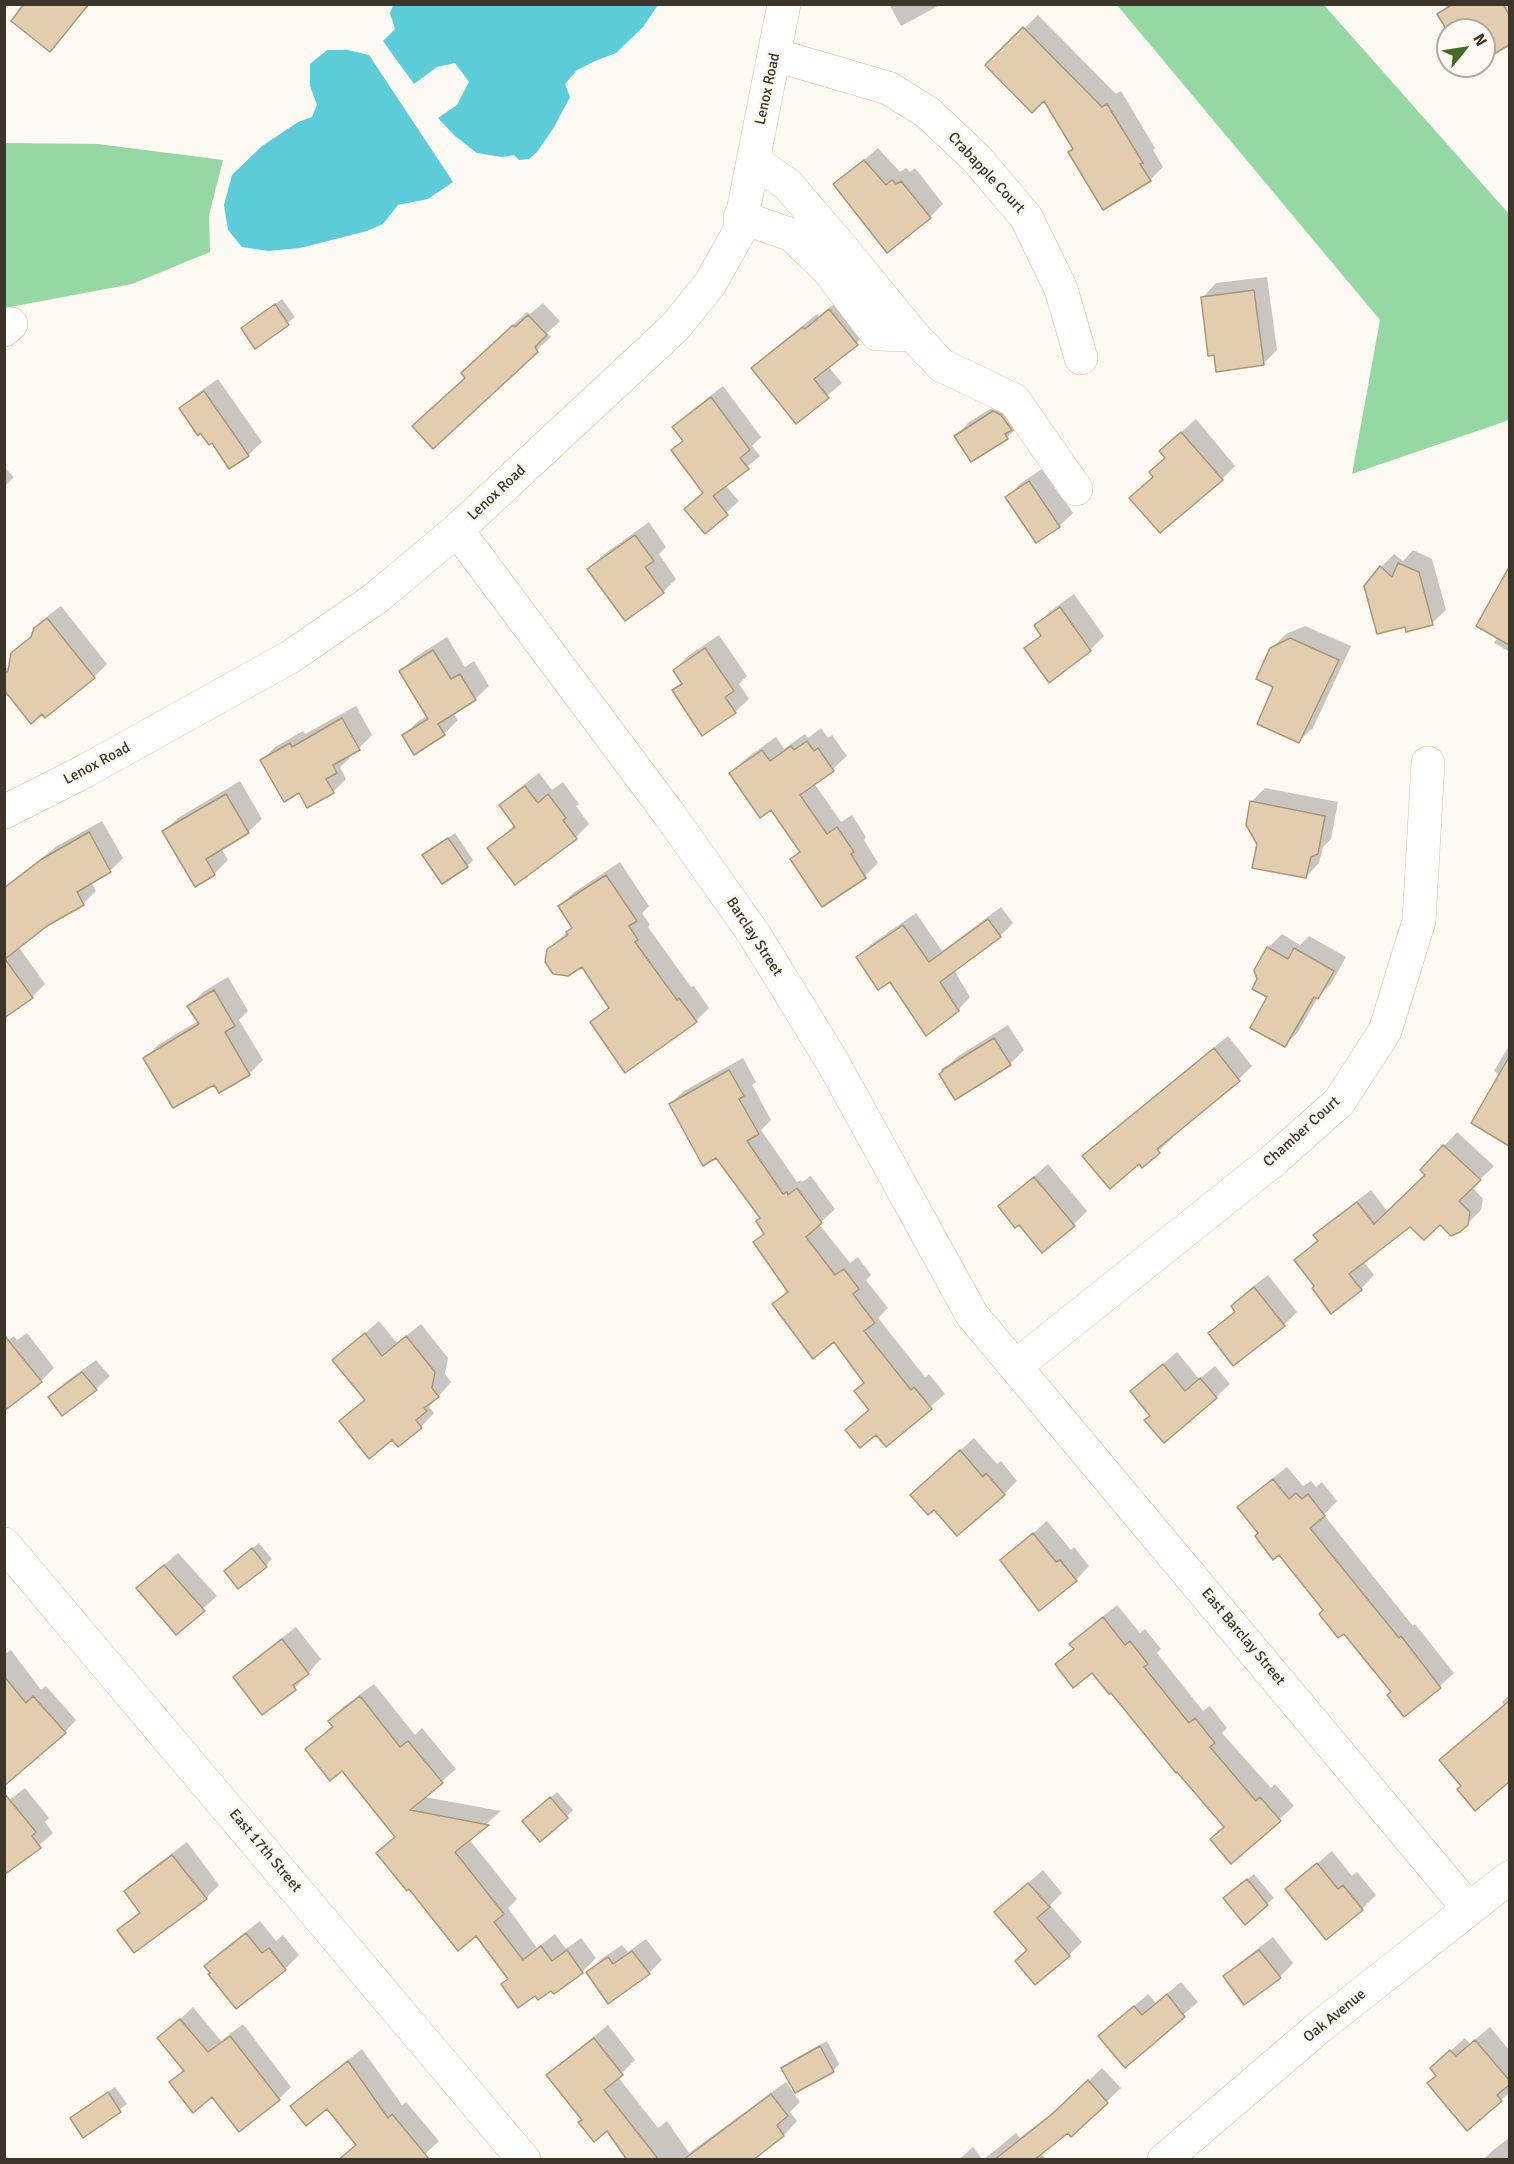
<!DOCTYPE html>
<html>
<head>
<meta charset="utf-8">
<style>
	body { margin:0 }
	#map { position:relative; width:1514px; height:2164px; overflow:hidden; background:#fcf8f2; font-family:Signika,sans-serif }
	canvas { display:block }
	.frame { position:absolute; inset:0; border:6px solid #3d3529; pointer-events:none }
	.north { position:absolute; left:1436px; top:18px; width:60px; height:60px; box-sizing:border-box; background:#fcf8f2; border:2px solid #b0aaa2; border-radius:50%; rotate:60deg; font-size:16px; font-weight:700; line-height:24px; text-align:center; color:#3d3529 }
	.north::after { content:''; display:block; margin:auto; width:21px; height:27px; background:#456a24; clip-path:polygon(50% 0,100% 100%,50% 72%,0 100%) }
</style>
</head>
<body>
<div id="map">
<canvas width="1514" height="2164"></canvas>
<div class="frame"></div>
<div class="north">N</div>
</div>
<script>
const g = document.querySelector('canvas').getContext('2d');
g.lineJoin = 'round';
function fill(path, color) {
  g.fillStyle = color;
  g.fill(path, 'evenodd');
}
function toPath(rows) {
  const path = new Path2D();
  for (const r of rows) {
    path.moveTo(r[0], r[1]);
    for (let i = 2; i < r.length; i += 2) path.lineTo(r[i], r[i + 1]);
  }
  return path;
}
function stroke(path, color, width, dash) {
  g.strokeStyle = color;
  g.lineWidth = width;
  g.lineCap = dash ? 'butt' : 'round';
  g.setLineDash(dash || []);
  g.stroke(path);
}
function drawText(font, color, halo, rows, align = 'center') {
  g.font = font + ' Signika,sans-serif';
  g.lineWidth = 6;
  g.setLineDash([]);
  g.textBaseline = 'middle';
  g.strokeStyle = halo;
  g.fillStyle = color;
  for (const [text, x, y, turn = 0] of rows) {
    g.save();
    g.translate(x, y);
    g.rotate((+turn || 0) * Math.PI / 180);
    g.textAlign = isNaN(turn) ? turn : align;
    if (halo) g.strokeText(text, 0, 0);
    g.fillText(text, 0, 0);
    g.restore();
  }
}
const green = toPath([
	[1117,5,1324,5,1509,214,1509,420,1352,474,1380,320],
	[5,143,98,144,223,160,209,215,210,252,132,284,5,308]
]);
const water = toPath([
	[393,5,393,4,658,5,643,27,616,53,595,61,577,70,565,84,570,97,554,127,537,152,529,159,519,160,514,155,502,157,477,153,455,136,438,118,457,105,469,82,455,63,437,67,414,84,383,41,395,29,390,13],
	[327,50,348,50,369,55,453,182,428,199,398,205,383,224,367,231,300,248,268,251,242,247,228,230,224,205,232,175,262,146,298,122,312,117,317,105,310,86,310,64]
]);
const shadow = toPath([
	[26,4,89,4,50,50],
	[889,4,942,4,901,26],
	[1449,4,1510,4,1510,43,1489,55,1487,51,1484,53,1484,30,1449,30,1439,14],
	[1038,15,1116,94,1121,91,1155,148,1153,150,1163,167,1150,180,1070,152,1074,148,1044,99,987,65],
	[878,148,900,172,906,168,910,172,915,168,943,204,930,217,836,184],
	[1267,277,1277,350,1263,364,1203,297,1216,283],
	[843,297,870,331,828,366,842,383,796,422,753,368,766,355,817,314,819,316],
	[282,299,295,317,256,347,243,328],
	[543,303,560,321,547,333,551,337,433,447,476,360,527,312,530,314],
	[218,379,262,442,248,455,212,441,181,408,195,395],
	[723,386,761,437,752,446,760,456,725,485,739,501,705,532,686,509,704,492,673,451,684,440,674,427,686,415],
	[1008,398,1021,424,1007,437,971,460,956,436,969,422],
	[1196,419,1235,466,1222,479,1131,498,1154,476,1166,457,1161,451],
	[4,467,14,477,4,487],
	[1043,468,1073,513,1059,526,1007,497,1020,484],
	[649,522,666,547,659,554,676,579,663,592,589,569,603,555],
	[1413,550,1432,559,1446,610,1432,623,1381,567,1394,554,1403,561],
	[1510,580,1510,652,1494,643,1498,637,1497,593],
	[1074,594,1104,636,1090,650,1049,681,1026,649,1042,634,1036,626,1049,612],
	[61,606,107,664,94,677,4,674,10,669,13,653,33,634,36,628,50,614],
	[1305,626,1351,646,1313,728,1299,741,1275,686,1272,648,1286,634],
	[719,635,747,676,739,684,749,699,735,712,674,690,682,682,674,670,688,656],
	[447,637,465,667,474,661,489,686,475,699,453,713,458,720,444,734,404,735,417,722,428,715,401,671,414,658],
	[356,706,372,735,359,748,348,755,350,758,340,767,346,779,333,792,299,791,262,760,275,747,303,731,305,734],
	[821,728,828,738,832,735,847,756,833,769,814,783,841,822,852,815,866,837,864,840,878,863,865,876,792,859,801,850,772,808,731,773,744,760,776,737,784,749,805,734,808,738],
	[539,773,552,790,563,782,579,804,576,806,589,824,576,837,515,883,489,848,515,825,501,805,514,792],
	[240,781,262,819,248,832,221,848,228,860,214,874,195,885,164,831,178,818],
	[1265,788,1338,802,1331,839,1323,847,1319,863,1306,877,1258,844,1247,825,1252,801],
	[102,821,123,858,110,871,91,882,96,891,83,904,46,924,18,946,45,984,32,997,11,1012,4,1002,4,887,57,846],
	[455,833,473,860,467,866,424,855],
	[620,862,649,906,642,913,650,925,648,927,691,987,694,986,709,1008,696,1021,592,1022,610,1006,582,965,548,949,573,927,560,906,573,893],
	[1001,907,1013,923,1000,936,954,970,970,997,958,1010,890,980,858,958,870,945,916,913,942,951],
	[1282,934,1300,945,1309,936,1346,957,1331,984,1318,997,1298,1032,1285,1045,1269,997,1259,979,1268,948],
	[228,977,248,1011,239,1020,263,1060,250,1073,220,1091,215,1082,145,1058,158,1045,198,1021,189,1006,203,992],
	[1008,1025,1024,1050,1010,1064,955,1098,944,1070,957,1057],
	[1228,1036,1252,1066,1239,1079,1171,1135,1173,1138,1142,1166,1139,1162,1084,1156,1097,1143],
	[1510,1044,1510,1137,1505,1141,1501,1075,1494,1071],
	[743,1058,756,1082,752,1085,771,1120,761,1130,797,1182,801,1180,802,1182,811,1176,835,1209,819,1224,850,1263,858,1257,871,1275,866,1280,888,1308,878,1318,925,1377,929,1374,945,1394,886,1445,876,1433,847,1430,870,1408,866,1382,835,1340,774,1304,788,1290,755,1242,765,1232,761,1217,717,1156,670,1104,684,1091],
	[1457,1132,1494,1166,1472,1187,1483,1199,1481,1210,1467,1224,1440,1223,1410,1225,1363,1261,1374,1275,1361,1289,1316,1286,1296,1260,1318,1239,1315,1235,1329,1222,1371,1190,1388,1212,1427,1175,1444,1146],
	[1048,1164,1087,1211,1073,1225,1019,1223,1000,1207],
	[1268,1275,1297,1312,1284,1325,1210,1333,1236,1310,1233,1306,1246,1292],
	[379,1321,397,1343,421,1324,448,1358,445,1374,451,1382,429,1407,434,1413,421,1427,392,1438,341,1421,365,1399,334,1360],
	[27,1333,54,1368,41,1381,4,1409,4,1334,9,1340,14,1336,17,1340],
	[1177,1352,1199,1379,1215,1366,1230,1384,1216,1397,1152,1415,1132,1391],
	[96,1360,110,1376,96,1389,63,1414,50,1397,64,1383],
	[974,1438,997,1464,1001,1461,1017,1481,1004,1494,926,1481],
	[1287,1467,1303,1486,1311,1481,1316,1487,1322,1482,1337,1501,1324,1515,1413,1626,1415,1624,1454,1673,1440,1686,1404,1715,1392,1691,1239,1507,1253,1494],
	[1047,1521,1071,1550,1074,1547,1089,1566,1076,1580,1002,1561],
	[259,1543,272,1559,266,1565,232,1565],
	[178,1553,217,1596,176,1633,138,1588],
	[1117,1605,1140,1633,1145,1629,1161,1649,1157,1653,1203,1711,1210,1706,1227,1728,1222,1733,1271,1788,1275,1784,1294,1806,1231,1862,1212,1839,1225,1826,1093,1671,1057,1665,1075,1648,1071,1644,1085,1631],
	[296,1627,321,1659,295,1688,263,1713,235,1677,248,1664],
	[11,1650,41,1690,46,1686,76,1720,65,1732,4,1760,4,1651,6,1653],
	[374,1684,415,1735,422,1728,456,1769,424,1797,501,1811,469,1839,517,1899,508,1908,537,1948,555,1934,566,1949,581,1938,596,1958,582,1972,554,1992,551,1989,509,1978,477,1934,409,1887,378,1853,396,1836,343,1769,307,1749,333,1725,330,1721,343,1707],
	[1510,1694,1510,1780,1475,1809,1463,1786,1441,1760,1504,1705,1502,1702],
	[25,1788,49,1818,45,1822,53,1833,6,1874,4,1872,4,1804],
	[557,1792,573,1810,567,1816,530,1815],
	[187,1842,219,1885,206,1898,119,1931,140,1911,126,1892,139,1878],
	[1332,1851,1352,1876,1357,1872,1376,1895,1362,1909,1287,1889],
	[1043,1870,1062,1893,1050,1905,1082,1942,1069,1955,1029,1950,996,1912],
	[1254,1874,1274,1898,1245,1923,1231,1892],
	[260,1921,276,1941,283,1935,299,1955,285,1969,236,2007,206,1966,220,1952],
	[1273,1937,1293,1963,1280,1977,1225,1977,1239,1963],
	[646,1939,662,1960,649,1973,588,1972,601,1959,622,1945,628,1952],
	[1181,1982,1198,2002,1125,2066,1100,2036,1148,1994,1156,2003],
	[193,2007,221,2041,243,2024,291,2087,279,2099,213,2095,171,2082,184,2069,159,2039],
	[608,2025,635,2060,618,2077,658,2128,667,2121,689,2153,786,2082,800,2102,790,2112,797,2121,784,2135,750,2160,629,2160,607,2129,583,2119,548,2075,562,2062],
	[1490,2027,1510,2051,1510,2092,1501,2100,1437,2075,1446,2055,1465,2038,1470,2044],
	[827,2041,839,2064,833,2071,783,2068,789,2062],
	[362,2049,402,2105,406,2102,439,2141,425,2154,328,2107,292,2106,306,2093],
	[1102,2068,1121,2088,1071,2135,1068,2131,1041,2152,1045,2158,1043,2160,983,2160,1016,2133,1020,2138,1067,2101],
	[115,2087,127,2104,83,2136,72,2119],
	[1510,2137,1510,2160,1483,2160,1492,2151],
	[973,2147,983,2160,958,2160]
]);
const building = toPath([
	[24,4,89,4,50,52,11,21,24,4],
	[1453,4,1503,4,1509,15,1509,45,1489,57,1486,53,1484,55,1484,30,1448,30,1448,32,1437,14,1453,4],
	[1023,27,1102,107,1107,104,1143,163,1140,164,1151,181,1103,210,1068,152,1073,149,1044,101,1032,113,985,65,1023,27],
	[864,160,886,185,892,180,896,184,901,181,931,218,887,253,833,184,864,160],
	[1254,290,1264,365,1216,372,1214,355,1208,356,1201,297,1254,290],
	[275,304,289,325,255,349,241,328,275,304],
	[829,309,858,345,814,379,829,398,796,424,751,368,803,327,805,329,829,309],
	[528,315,547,335,535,347,538,352,433,449,412,426,465,378,461,373,513,325,515,327,528,315],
	[204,391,249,456,229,469,212,443,209,445,200,433,198,436,179,408,204,391],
	[711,397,750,450,740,458,749,469,713,496,728,515,705,534,684,509,703,493,671,450,683,441,672,427,711,397],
	[993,411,1001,415,1012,430,1005,434,1008,439,971,462,954,436,993,411],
	[1181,432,1223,480,1160,533,1129,498,1153,477,1149,472,1165,458,1159,451,1181,432],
	[1029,481,1060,527,1036,543,1005,497,1029,481],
	[635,535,654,561,645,567,664,593,625,621,587,569,635,535],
	[1398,563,1419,572,1433,625,1406,632,1405,627,1377,634,1364,586,1380,566,1392,577,1398,563],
	[1509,567,1509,645,1476,626,1509,567],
	[1060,607,1091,651,1049,683,1024,648,1041,636,1034,625,1060,607],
	[47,618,95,678,45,718,42,714,31,724,4,690,4,673,8,671,11,653,31,637,34,628,47,618],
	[1290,638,1339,660,1299,743,1257,724,1273,687,1256,679,1270,648,1290,638],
	[705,648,734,691,725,697,736,713,702,736,672,690,682,684,673,670,705,648],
	[433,650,451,679,460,674,476,700,438,724,445,735,414,755,402,735,428,719,399,671,433,650],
	[342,718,360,750,333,765,337,773,326,779,334,793,307,808,299,793,284,802,260,760,290,743,292,747,342,718],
	[807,741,814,751,818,748,834,771,800,795,827,834,837,827,854,852,851,854,866,878,822,907,790,859,800,852,771,810,760,818,729,773,762,750,770,761,791,746,794,750,807,741],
	[525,786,538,803,548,794,566,818,563,820,577,839,515,885,487,848,515,827,499,805,525,786],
	[226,794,249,833,206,859,215,875,195,887,162,831,226,794],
	[1250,801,1325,816,1318,854,1311,857,1306,878,1252,868,1257,844,1246,825,1250,801],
	[89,832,111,872,77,892,84,905,47,926,5,959,33,998,4,1018,4,888,42,859,89,832],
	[448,838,468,867,442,884,422,855,448,838],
	[606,875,637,921,629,926,638,940,635,942,677,1000,679,998,697,1022,625,1073,590,1022,609,1008,582,967,568,976,553,974,545,962,547,949,568,935,566,932,572,928,558,906,606,875],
	[988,919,1001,937,940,982,959,1011,926,1036,890,982,878,990,856,957,903,925,929,962,988,919],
	[1267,947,1288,959,1294,948,1334,971,1318,999,1314,997,1285,1047,1250,1028,1267,997,1252,989,1257,979,1254,970,1267,947],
	[214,990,235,1026,225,1032,250,1075,219,1093,214,1085,173,1108,143,1058,199,1024,187,1006,214,990],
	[994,1038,1011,1065,955,1100,939,1074,943,1071,942,1070,994,1038],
	[1214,1048,1240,1081,1157,1149,1160,1153,1142,1168,1139,1164,1110,1189,1082,1156,1214,1048],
	[1509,1057,1509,1146,1471,1123,1509,1057],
	[729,1070,744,1096,739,1099,759,1134,747,1141,783,1194,787,1192,788,1195,797,1188,822,1223,806,1237,835,1275,844,1269,859,1289,853,1294,875,1323,864,1331,911,1390,914,1387,932,1409,886,1447,876,1435,860,1448,845,1430,869,1410,854,1391,864,1383,834,1342,813,1359,772,1304,788,1292,753,1242,764,1234,756,1221,760,1218,716,1158,703,1166,669,1104,729,1070],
	[1443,1145,1481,1180,1459,1201,1470,1212,1468,1225,1460,1232,1451,1236,1440,1225,1424,1240,1410,1227,1349,1274,1362,1290,1331,1314,1312,1288,1314,1286,1294,1260,1318,1241,1313,1235,1357,1202,1374,1224,1425,1175,1420,1170,1443,1145],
	[1034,1177,1075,1226,1042,1253,1019,1225,1015,1228,998,1206,1034,1177],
	[1254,1287,1285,1326,1233,1366,1208,1333,1235,1312,1231,1306,1254,1287],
	[365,1333,382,1356,406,1336,435,1372,432,1388,439,1397,424,1408,427,1411,416,1420,422,1428,398,1447,392,1440,369,1459,339,1421,365,1400,332,1360,365,1333],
	[4,1335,42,1382,4,1411,4,1335],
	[1163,1364,1185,1391,1200,1378,1217,1398,1164,1443,1144,1420,1150,1416,1130,1391,1163,1364],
	[82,1372,97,1390,62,1416,48,1397,82,1372],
	[960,1450,983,1477,986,1473,1005,1495,957,1536,934,1510,928,1515,910,1495,960,1450],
	[1273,1479,1289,1499,1296,1493,1302,1499,1308,1494,1325,1516,1310,1528,1399,1638,1401,1636,1441,1688,1404,1717,1387,1695,1391,1692,1344,1634,1338,1638,1319,1614,1323,1610,1279,1555,1273,1560,1255,1536,1258,1533,1237,1507,1273,1479],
	[1033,1533,1056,1562,1060,1560,1077,1581,1039,1611,1000,1560,1033,1533],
	[252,1548,267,1567,238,1589,224,1571,252,1548],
	[164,1565,205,1611,176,1635,136,1588,164,1565],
	[1103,1617,1125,1645,1130,1641,1148,1664,1144,1667,1189,1723,1195,1718,1215,1743,1210,1747,1256,1801,1260,1797,1281,1821,1231,1864,1210,1839,1224,1827,1177,1772,1176,1773,1111,1693,1109,1694,1092,1673,1073,1688,1055,1664,1074,1649,1069,1644,1103,1617],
	[282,1639,309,1674,293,1685,296,1690,262,1715,233,1677,282,1639],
	[4,1676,26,1703,33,1696,66,1733,4,1786,4,1676],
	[360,1696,400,1747,408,1741,443,1783,410,1810,489,1825,455,1852,504,1914,494,1922,523,1960,541,1946,552,1961,567,1950,583,1973,554,1994,551,1991,538,2000,535,1996,518,2008,501,1984,508,1979,476,1936,458,1951,409,1889,407,1891,376,1853,395,1837,342,1771,330,1781,305,1749,333,1727,328,1721,360,1696],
	[1509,1701,1509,1782,1475,1811,1457,1789,1461,1786,1439,1760,1509,1701],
	[4,1793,36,1832,32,1836,41,1848,4,1875,4,1793],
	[550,1797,568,1818,540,1842,522,1821,550,1797],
	[172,1855,207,1899,134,1953,117,1930,140,1913,124,1891,172,1855],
	[1317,1863,1338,1889,1343,1885,1363,1910,1326,1940,1285,1889,1317,1863],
	[1247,1879,1268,1905,1245,1925,1223,1898,1247,1879],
	[1028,1883,1050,1907,1037,1918,1070,1956,1035,1985,1015,1961,1027,1950,994,1912,1028,1883],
	[246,1933,262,1953,269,1948,286,1970,236,2009,208,1974,210,1973,204,1966,246,1933],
	[1259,1950,1281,1978,1244,2005,1223,1976,1259,1950],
	[632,1951,650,1974,608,2004,586,1972,608,1957,613,1964,632,1951],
	[1167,1994,1185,2017,1125,2068,1098,2036,1134,2006,1142,2015,1167,1994],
	[180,2019,208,2052,230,2036,280,2100,239,2132,212,2097,193,2113,169,2082,184,2071,157,2038,180,2019],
	[594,2038,623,2075,604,2090,659,2160,627,2160,607,2131,594,2142,578,2122,582,2120,546,2075,594,2038],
	[1475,2040,1509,2080,1509,2085,1497,2095,1502,2101,1467,2131,1427,2083,1436,2076,1430,2068,1450,2050,1456,2056,1475,2040],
	[820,2046,834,2072,795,2093,781,2068,820,2046],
	[348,2061,388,2118,392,2114,430,2160,338,2160,356,2145,327,2109,306,2126,290,2106,348,2061],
	[1088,2080,1108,2103,1071,2137,1068,2133,1034,2160,994,2160,1051,2115,1088,2080],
	[108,2092,121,2112,83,2138,70,2118,108,2092],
	[771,2094,788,2116,777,2125,784,2136,753,2160,683,2160,771,2094]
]);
const minor = toPath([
	[775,55,888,88,927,112,976,158,1026,217,1061,289,1081,358],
	[753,160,788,185,836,241,913,335,941,365,1014,400,1076,489],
	[740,217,792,235,828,270,877,334,913,335],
	[4,330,11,324],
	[457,530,669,814,754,934,832,1061,972,1315,1469,1909],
	[4,812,85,771,290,657,376,598,457,530,675,327,710,284,739,232,784,4],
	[1016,1366,1275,1159,1339,1102,1385,1031,1419,921,1428,763],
	[4,1544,524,2160],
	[1164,2160,1317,2029,1510,1877]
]);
const streetNames = [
	["Lenox Road",768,89,-78],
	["Crabapple Court",986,173,47],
	["Lenox Road",497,493,-43],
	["Lenox Road",97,764,-28],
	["Barclay Street",754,937,57],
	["Chamber Court",1302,1132,-42],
	["East Barclay Street",1243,1637,50],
	["East 17th Street",265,1851,50],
	["Oak Avenue",1335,2016,-39]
];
fill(green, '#96d8a4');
fill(water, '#5dccd9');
fill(shadow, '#0003');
fill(building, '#e2ceae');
stroke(building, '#aa9778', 1.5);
stroke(minor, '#d5c1a1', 34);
stroke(minor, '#fff', 33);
drawText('15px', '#3d3529', '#fcf8f2', streetNames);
</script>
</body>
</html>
